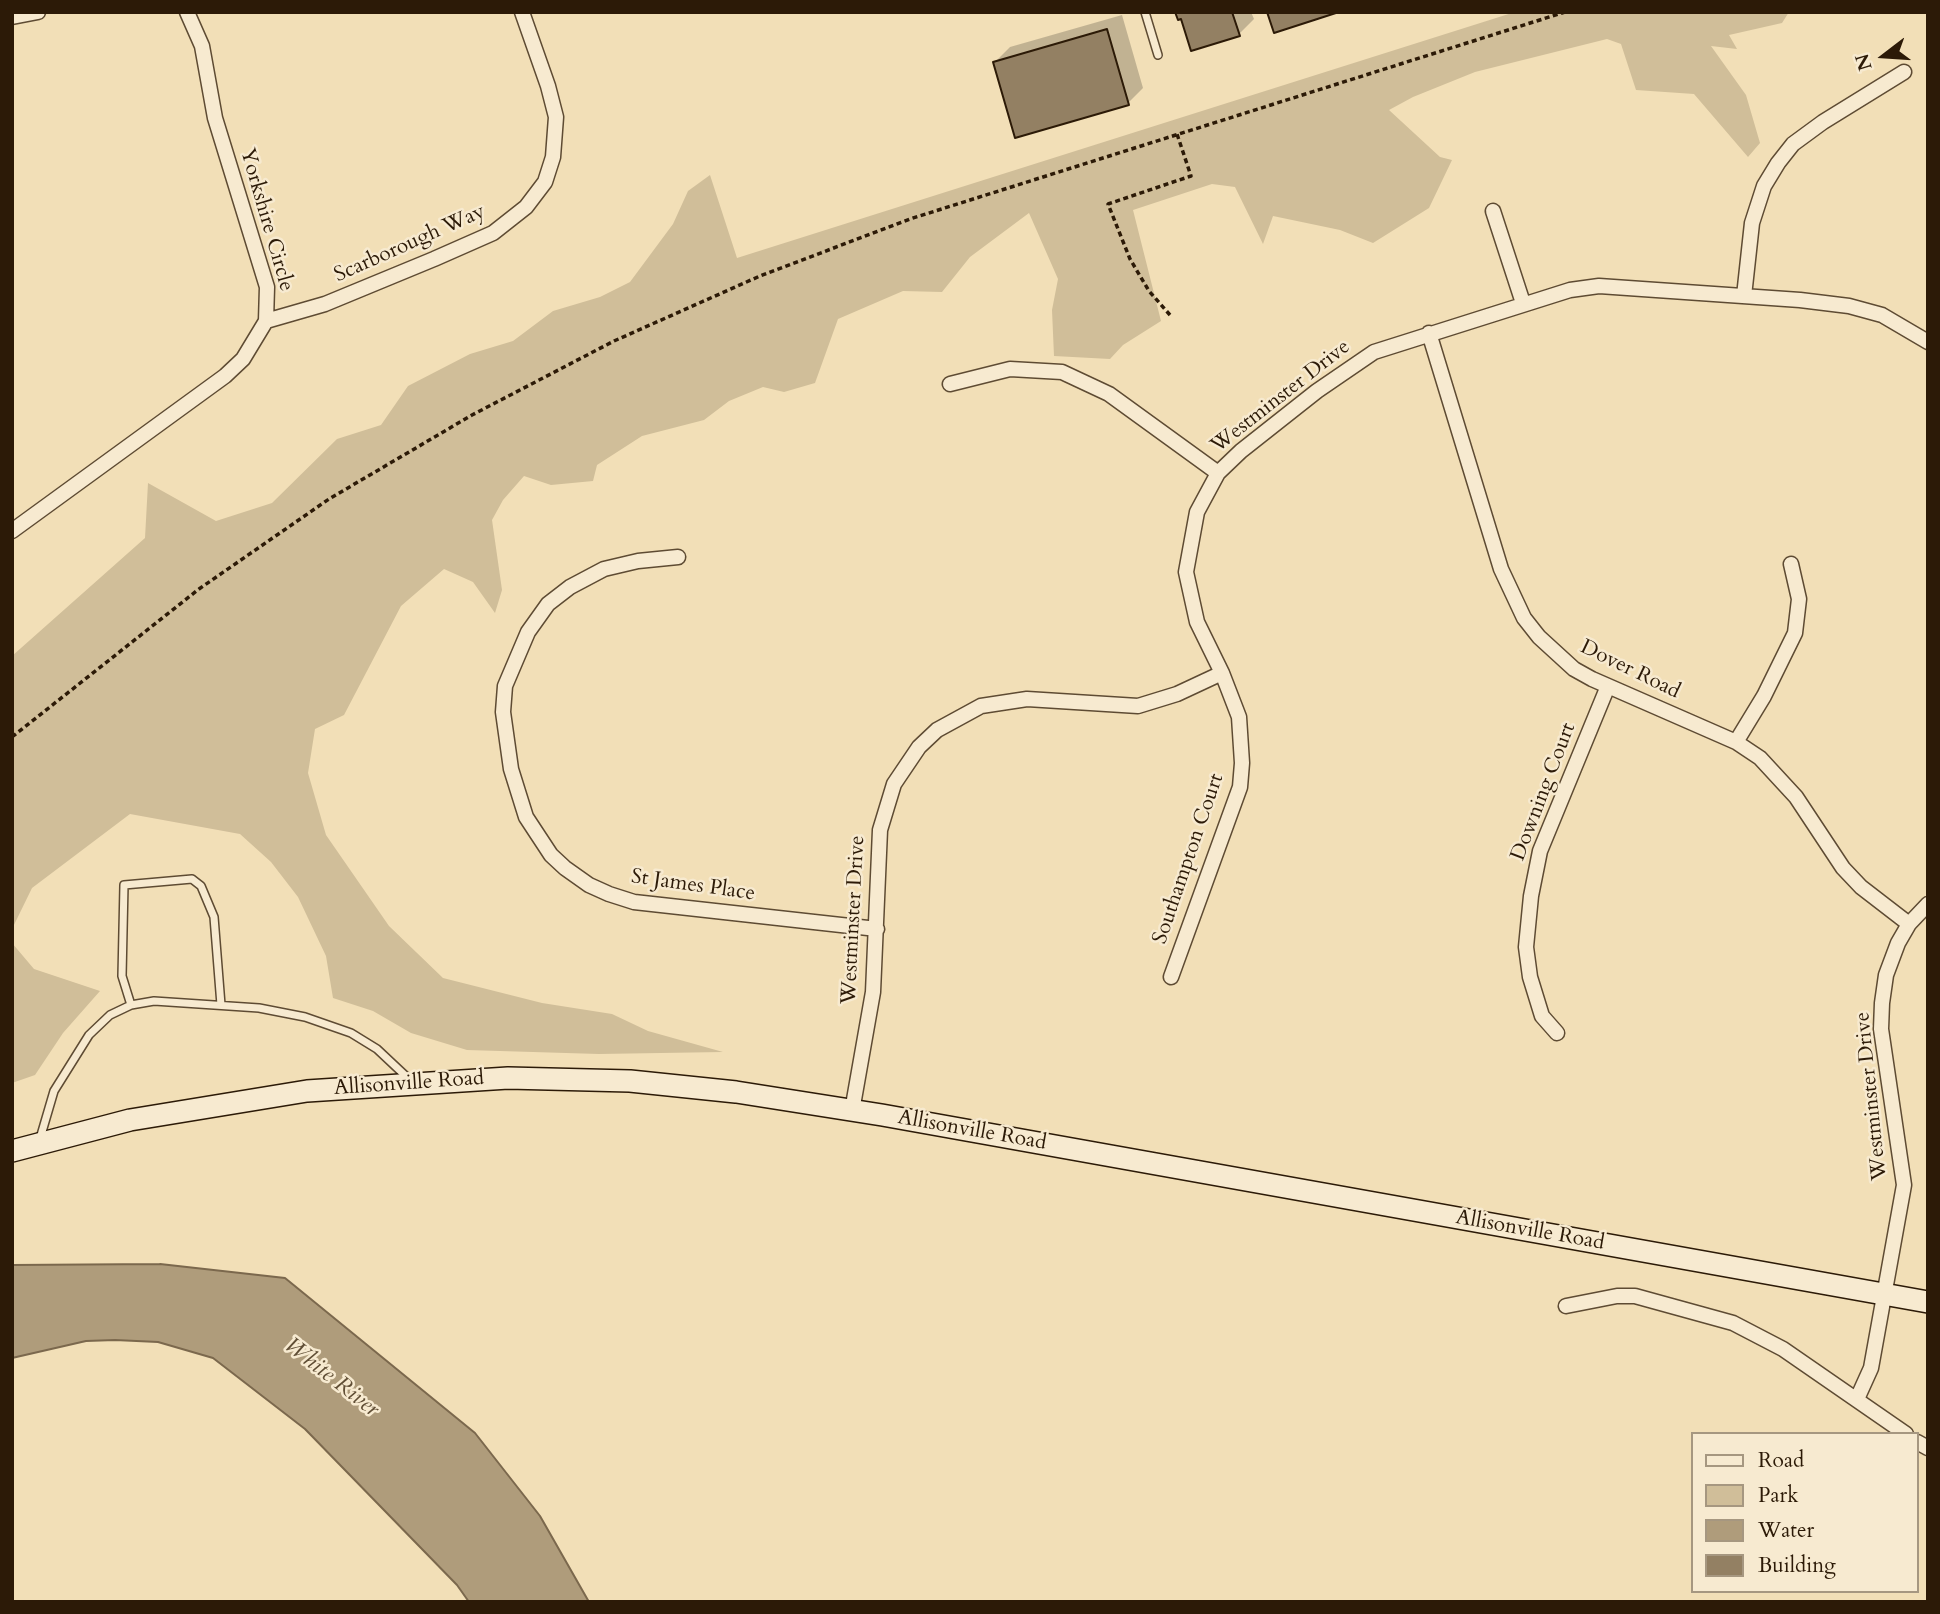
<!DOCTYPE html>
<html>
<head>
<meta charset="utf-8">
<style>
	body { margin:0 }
	#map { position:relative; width:1940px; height:1614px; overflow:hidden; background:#f2dfb7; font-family:Cardo,serif }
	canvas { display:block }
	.frame { position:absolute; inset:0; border:14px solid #2c1a07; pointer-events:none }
	.legend { position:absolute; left:1691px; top:1432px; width:228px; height:161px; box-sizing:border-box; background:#f7ead0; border:2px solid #a69780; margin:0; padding:9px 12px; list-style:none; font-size:21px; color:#2c1a07 }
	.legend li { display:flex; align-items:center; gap:14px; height:35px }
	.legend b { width:35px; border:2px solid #a69780 }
	.north { position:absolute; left:1849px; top:21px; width:70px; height:70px; -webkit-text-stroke:5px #f7ead0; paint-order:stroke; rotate:253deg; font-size:19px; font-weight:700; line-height:28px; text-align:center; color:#2c1a07 }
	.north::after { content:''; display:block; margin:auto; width:24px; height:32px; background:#2c1a07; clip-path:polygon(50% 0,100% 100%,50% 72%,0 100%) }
</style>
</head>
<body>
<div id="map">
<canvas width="1940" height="1614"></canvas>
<div class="frame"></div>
<ul class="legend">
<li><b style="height:9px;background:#f7ead0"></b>Road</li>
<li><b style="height:19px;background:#d0be99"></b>Park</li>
<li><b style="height:19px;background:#af9c7b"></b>Water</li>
<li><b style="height:19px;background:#938063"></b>Building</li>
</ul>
<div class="north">N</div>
</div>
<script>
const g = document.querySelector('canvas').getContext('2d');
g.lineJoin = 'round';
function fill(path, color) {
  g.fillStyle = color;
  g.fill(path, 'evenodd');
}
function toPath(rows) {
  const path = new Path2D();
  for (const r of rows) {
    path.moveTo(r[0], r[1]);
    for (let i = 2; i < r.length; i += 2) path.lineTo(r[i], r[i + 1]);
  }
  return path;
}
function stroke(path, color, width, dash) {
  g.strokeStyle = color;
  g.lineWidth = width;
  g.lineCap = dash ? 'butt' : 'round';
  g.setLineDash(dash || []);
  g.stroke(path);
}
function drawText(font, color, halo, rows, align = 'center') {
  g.font = font + ' Cardo,serif';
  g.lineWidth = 5;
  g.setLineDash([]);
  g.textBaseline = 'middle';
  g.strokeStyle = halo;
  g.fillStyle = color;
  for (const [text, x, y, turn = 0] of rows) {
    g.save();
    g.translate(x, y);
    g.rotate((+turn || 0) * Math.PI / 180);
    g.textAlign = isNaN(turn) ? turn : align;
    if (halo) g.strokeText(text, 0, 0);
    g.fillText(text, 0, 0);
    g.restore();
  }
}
const green = toPath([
	[1515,12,1789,12,1782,23,1729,35,1737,49,1711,46,1746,95,1760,143,1748,157,1694,94,1636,90,1621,44,1607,39,1475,72,1413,97,1389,110,1440,157,1452,160,1429,208,1373,243,1340,230,1273,216,1263,244,1235,187,1212,184,1133,210,1161,321,1123,345,1110,359,1054,356,1052,310,1058,279,1029,213,970,257,942,292,903,291,838,319,815,383,784,392,763,387,729,401,704,420,642,436,597,465,593,481,551,485,524,476,503,500,492,520,502,590,495,613,473,582,444,569,401,606,344,715,315,729,308,773,326,835,389,926,443,978,542,1003,612,1014,648,1031,723,1052,599,1054,467,1050,411,1033,373,1011,333,998,326,956,298,897,271,862,240,834,130,814,32,888,12,929,12,656,145,538,148,483,216,521,272,503,337,439,381,425,408,386,470,354,513,341,553,311,600,297,630,282,673,224,688,191,710,175,737,258],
	[12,943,34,969,100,991,63,1033,35,1075,12,1083]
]);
const water = toPath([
	[160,1264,285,1278,475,1433,540,1516,589,1602,469,1602,457,1585,305,1429,213,1358,158,1342,115,1340,86,1341,12,1358,12,1265,160,1264]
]);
const shadow = toPath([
	[1178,12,1251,12,1254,19,1239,34,1182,17],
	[1122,15,1143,88,1128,103,995,62,1010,47]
]);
const building = toPath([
	[1175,12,1232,12,1240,36,1191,51,1181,19,1178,20,1175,12],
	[1267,12,1339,12,1274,33,1267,12],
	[1107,29,1129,105,1015,138,993,62,1107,29]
]);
const path = toPath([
	[1170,315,1149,291,1130,259,1108,204,1191,176,1177,134],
	[12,737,199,589,329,499,472,415,614,341,760,276,910,219,1565,12]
]);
const lane = toPath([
	[1145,12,1158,55],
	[131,1005,122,976,124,885,192,879,201,886,214,917,221,1005],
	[39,1142,54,1091,89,1035,110,1015,131,1005,154,1001,259,1008,305,1017,351,1033,377,1049,410,1080]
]);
const street = toPath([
	[12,17,38,12],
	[1493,211,1523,303],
	[1744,296,1752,223,1764,186,1778,163,1793,144,1823,122,1904,72],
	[266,321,325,304,434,259,493,233,526,207,545,182,553,157,556,117,548,86,522,12],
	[1429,333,1501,569,1524,618,1539,637,1574,669,1592,679,1736,742,1760,758,1796,797,1843,868,1861,887,1909,924],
	[950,384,1010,369,1062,372,1109,394,1218,473],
	[12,531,225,376,243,359,266,321,267,287,215,118,202,46,187,12],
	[678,557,638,561,604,569,570,587,548,604,528,632,505,686,503,712,511,769,526,817,551,855,565,868,589,885,609,894,634,902,877,929],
	[1736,742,1764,696,1795,633,1799,599,1791,564],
	[1171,977,1240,787,1242,763,1239,717,1222,673,1197,622,1186,572,1197,512,1218,473,1241,451,1317,391,1374,352,1570,290,1599,286,1800,300,1849,306,1882,315,1928,342],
	[1557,1033,1542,1016,1530,977,1526,947,1531,896,1540,851,1608,686],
	[852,1111,873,992,880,830,894,784,919,747,937,730,981,706,1027,699,1138,706,1177,694,1222,673],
	[1566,1306,1617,1296,1635,1296,1733,1323,1783,1349,1906,1434],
	[1857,1399,1871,1368,1904,1185,1881,1029,1882,1003,1886,975,1898,943,1909,924,1928,904],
	[1917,1442,1928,1448]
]);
const secondary = toPath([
	[12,1151,130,1120,307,1091,508,1078,630,1081,736,1092,882,1115,1928,1302]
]);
const streetNames = [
	["Yorkshire Circle",266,220,74],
	["Scarborough Way",410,244,-24],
	["Westminster Drive",1281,397,-38],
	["Dover Road",1630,670,26],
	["Downing Court",1544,792,-69],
	["Southampton Court",1189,859,-71],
	["St James Place",693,886,8],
	["Westminster Drive",854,920,-87],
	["Allisonville Road",409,1084,-4],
	["Westminster Drive",1872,1096,-96],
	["Allisonville Road",972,1131,10],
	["Allisonville Road",1530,1231,10]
];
const waterNames = [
	["White River",331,1378,38]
];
fill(green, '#d0be99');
fill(water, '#af9c7b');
stroke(water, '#7b684d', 2);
fill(shadow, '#0003');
fill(building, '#938063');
stroke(building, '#2c1a07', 2);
stroke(lane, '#5e4b33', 10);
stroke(street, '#5e4b33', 17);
stroke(secondary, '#2c1a07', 24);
stroke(path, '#2c1a07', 3.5, [5, 3.5]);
stroke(lane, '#f7ead0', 7);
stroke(street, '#f7ead0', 14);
stroke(secondary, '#f7ead0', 21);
drawText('21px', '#2c1a07', '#f7ead0', streetNames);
drawText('italic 23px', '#604e35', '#f7ead0', waterNames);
</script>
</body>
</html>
